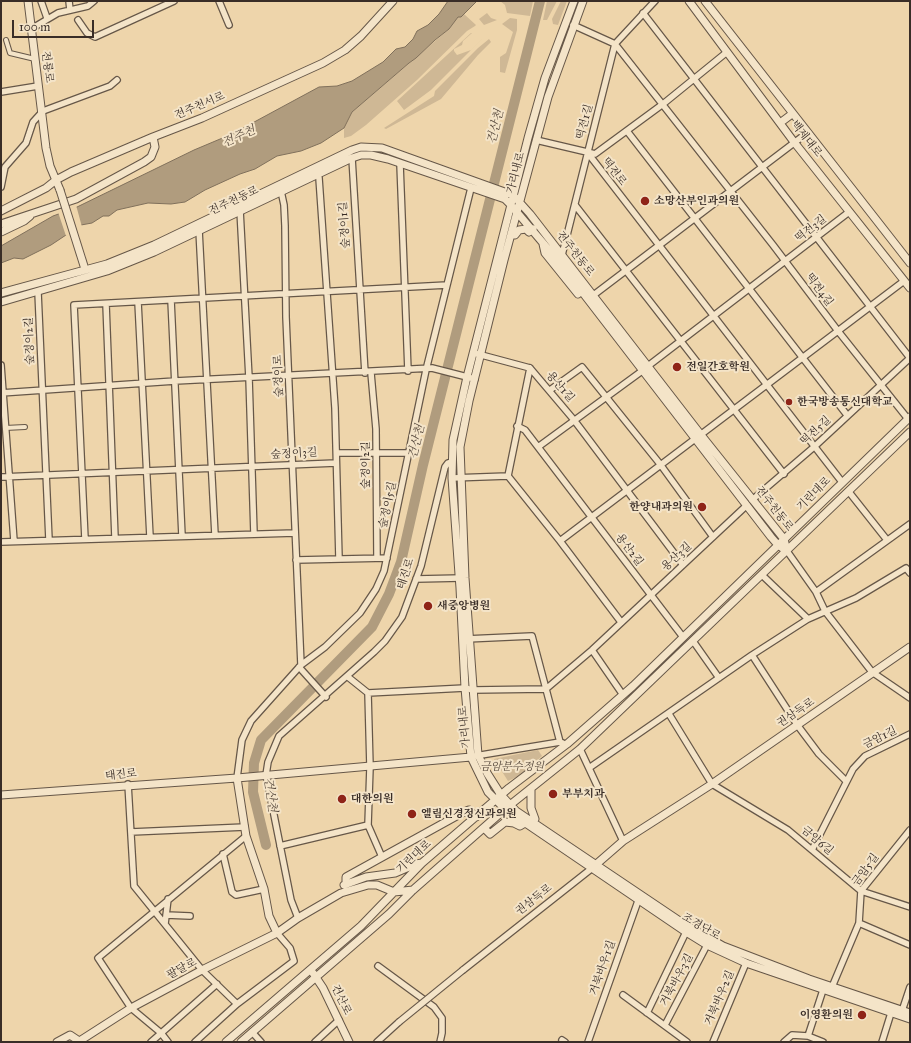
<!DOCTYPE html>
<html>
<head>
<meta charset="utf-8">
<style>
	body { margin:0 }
	#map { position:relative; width:911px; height:1043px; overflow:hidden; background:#eed5ab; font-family:"IM FELL Great Primer",serif }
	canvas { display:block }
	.frame { position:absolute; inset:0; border:2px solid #392d27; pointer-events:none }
	.scale { position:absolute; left:12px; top:20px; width:82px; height:18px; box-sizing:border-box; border:2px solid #392d27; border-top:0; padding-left:5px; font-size:12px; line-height:14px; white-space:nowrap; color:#392d27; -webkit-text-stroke:3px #f4e4c8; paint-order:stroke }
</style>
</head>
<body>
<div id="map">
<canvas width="911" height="1043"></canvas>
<div class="frame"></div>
<div class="scale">100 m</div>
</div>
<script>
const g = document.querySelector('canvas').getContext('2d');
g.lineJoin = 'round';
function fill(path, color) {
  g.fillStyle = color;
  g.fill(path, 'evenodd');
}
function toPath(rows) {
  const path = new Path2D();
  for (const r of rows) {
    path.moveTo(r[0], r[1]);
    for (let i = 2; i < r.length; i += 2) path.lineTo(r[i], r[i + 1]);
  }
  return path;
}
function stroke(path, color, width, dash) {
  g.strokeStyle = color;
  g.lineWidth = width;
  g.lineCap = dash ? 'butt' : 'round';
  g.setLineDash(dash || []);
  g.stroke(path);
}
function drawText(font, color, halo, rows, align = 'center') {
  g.font = font + ' "IM FELL Great Primer","Noto Serif KR",serif';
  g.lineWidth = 4;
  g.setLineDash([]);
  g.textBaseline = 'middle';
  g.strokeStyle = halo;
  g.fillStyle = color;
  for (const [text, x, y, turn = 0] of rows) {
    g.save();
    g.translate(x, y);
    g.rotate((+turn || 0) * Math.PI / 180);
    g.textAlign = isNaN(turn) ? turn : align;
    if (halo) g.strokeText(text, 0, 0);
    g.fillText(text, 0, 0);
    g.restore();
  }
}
const green = toPath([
	[500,1,533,1,530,16,507,13,505,5],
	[547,1,557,1,547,20,543,20],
	[561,1,567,1,558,25,553,24,552,19],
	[487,13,491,18,497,20,484,25,479,19],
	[464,14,476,25,475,26,467,31,417,80,366,125,351,136,344,138,344,128,352,112,449,29,457,17],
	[510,18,517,19,517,30,505,73,500,72,500,57,506,53,513,32,502,24],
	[471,33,472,33,463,41,462,45,454,49,454,51,457,55,471,50,483,38,431,90,404,110,397,101],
	[489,39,491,42,478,55,441,99,386,129,384,128,434,96,435,91,478,48],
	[538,750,542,756,521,775,508,781,494,759]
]);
const water = toPath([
	[448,1,477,1,461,17,458,17,449,29,435,40,416,58,409,63,352,112,344,128,321,143,301,151,277,156,255,169,240,174,205,190,185,202,171,204,148,203,117,210,109,216,103,216,92,223,81,225,51,245,23,259,14,258,1,263,1,246,53,216,75,208,194,150,232,134,319,87,337,86,352,81,383,62,396,49,405,47,413,39,417,31,428,25,439,14,448,1]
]);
const pier = toPath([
	[76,205,82,227,66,236,58,212]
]);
const river = toPath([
	[266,845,253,792,254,763,261,740,372,627,389,594,401,562,423,465,540,1]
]);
const pedestrian = toPath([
	[6,40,10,53,35,59],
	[5,428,25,427]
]);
const minor = toPath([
	[41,1,47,18],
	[69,1,70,10],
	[219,1,229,25],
	[643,13,910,358],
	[78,20,87,33,95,37,174,1],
	[573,25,615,44,773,245,838,331,908,419],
	[31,29,58,13,88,6,94,1],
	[1,92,38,86],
	[627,131,847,415],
	[536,140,587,152,842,482],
	[587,152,595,154,663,104,727,52],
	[352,158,365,373],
	[400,164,408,371],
	[317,174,319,178,335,408,339,559],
	[1,187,5,167,26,143,33,122,43,111,110,86,117,80],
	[281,191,284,205,285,226,286,317,301,665],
	[575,205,784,474],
	[240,210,249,378,254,534],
	[199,230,215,535],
	[562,255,615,44,655,1],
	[38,292,49,540],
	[591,297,807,133],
	[171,300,182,536],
	[138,302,150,537],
	[106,304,115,538],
	[1,365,14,541],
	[648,366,849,212],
	[530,368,574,420,683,565],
	[371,373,376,429,377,558],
	[550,390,582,367,660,464,713,537],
	[1,393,175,381,432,368,475,379],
	[517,426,525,430,538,447,683,637],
	[538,447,642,371],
	[337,453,409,453],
	[508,476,560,541,621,622],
	[1,477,336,463],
	[452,478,508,476,530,368,474,353],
	[849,492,887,540],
	[752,500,814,447,910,358],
	[85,539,74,305,447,285],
	[560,541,904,281],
	[1,542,295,533],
	[787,551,816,592,825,611,872,672,910,698],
	[296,560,387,558],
	[762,575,808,619],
	[416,579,462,578],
	[816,592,910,524],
	[466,639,532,636,560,742],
	[693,641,719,678],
	[592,650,623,695],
	[752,655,798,726,819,754,846,781],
	[299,667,326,697],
	[348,677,368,693,370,767,368,825,382,857],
	[368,693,465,688,473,690,546,689,592,650,746,506],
	[669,714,712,784,788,830,861,891,910,907],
	[580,749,623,841],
	[475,756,560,742,563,743],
	[589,768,752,655,808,619,856,598,906,568,910,573],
	[237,778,242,740,251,721,301,665,325,647,360,613,376,589,384,571,426,370,471,188],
	[128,784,134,886,202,970,237,1004],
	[131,832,245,827],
	[280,846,368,825],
	[812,850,853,769,865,756,910,734],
	[223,854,232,892,236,895,264,889],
	[166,915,190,916],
	[298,918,291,900,266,775,268,762,279,736,374,652,385,641,402,617,421,566,445,467,448,463,451,462],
	[859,923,910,945],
	[165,924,168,899],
	[378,966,434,1007,442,1018,442,1033,440,1042],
	[463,970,591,869],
	[623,995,687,1042],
	[902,1011,910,987],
	[647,1013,686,932],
	[665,1025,707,945],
	[252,1032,261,1042],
	[808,1036,823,1042],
	[562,1040,565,1042],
	[151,1042,217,984],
	[168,1042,161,1033,131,1008,98,958,246,836],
	[195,1042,237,1004,294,961,290,948,277,933],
	[315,1042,339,1020],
	[377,1042,399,1022],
	[588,1042,638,901],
	[713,1042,746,963],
	[784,1042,792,1035,808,1036,823,990,832,987,859,923,861,891,910,830],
	[882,1042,891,1013]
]);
const tertiary = toPath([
	[28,1,46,148,50,166,60,190],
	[574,1,545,78,528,138,467,377,453,440,452,478,460,588,465,688,471,757,488,792,505,809,686,932,707,945,746,963,910,1019],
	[583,1,548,97,504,260,469,401,460,447,465,578,478,755,487,773,501,795,516,811,681,922,723,946,809,979,910,1013],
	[689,1,794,142,910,288],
	[705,1,910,263],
	[780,123,792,114],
	[1,211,46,188,56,180,71,172,153,137,202,118,323,63,345,50,361,36,393,1],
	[1,224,76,199,144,162,151,157,155,147,153,137],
	[1,232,24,221,30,216],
	[511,234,515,235,519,230,526,229,529,232,533,229],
	[543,244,545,253,578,294],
	[1,293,107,264,154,245,352,150,361,147,382,148,513,195,530,214,701,435,784,539,787,551],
	[1,302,107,271,154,252,352,158,361,155,371,155,388,159,505,199,510,204,560,263,771,537,778,545,787,551],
	[237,778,246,836,264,889,269,916,277,933],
	[531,790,531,808,535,819,533,822],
	[1,795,237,778,471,757],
	[484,828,490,834,505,822,514,823,520,826,525,823],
	[592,868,623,841,712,784,910,647],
	[346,884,346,877,462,813,469,810,476,817],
	[344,885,366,877,395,873,416,864,422,863],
	[313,973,323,988,349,1042],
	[57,1042,70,1035,79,1041],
	[78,1042,131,1008,202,970,277,933,298,918,341,893,368,885,377,885,394,892,413,890],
	[226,1042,361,926,422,863,509,788,567,744,633,686,910,417],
	[241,1042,389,914,413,890,505,809,580,749,910,432]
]);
const minorBridge = toPath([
	[399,1022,463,970]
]);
const tertiaryBridge = toPath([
	[60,190,84,266]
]);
const markers = [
	[645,201,5,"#8f2418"],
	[677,367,5,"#8f2418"],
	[789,402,4,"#8f2418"],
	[702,507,5,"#8f2418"],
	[428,606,5,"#8f2418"],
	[553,794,5,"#8f2418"],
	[342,799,5,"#8f2418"],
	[412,814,5,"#8f2418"],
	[862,1015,5,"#8f2418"]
];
const streetNames = [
	["전룡로",47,67,83],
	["전주천서로",200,106,-23],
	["떡전1길",585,122,-75],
	["백제대로",806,139,52],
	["떡전로",614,172,52],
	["가리내로",516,173,-75],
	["전주천동로",234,201,-25],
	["숲정이1길",345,225,-94],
	["떡전3길",811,229,-38],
	["전주천동로",575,254,52],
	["떡전4길",819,290,53],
	["숲정이2길",30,341,-92],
	["숲정이로",279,376,-92],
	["용산1길",560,387,49],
	["떡전5길",816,431,-43],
	["숲정이3길",294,454,-3],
	["숲정이2길",366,465,-90],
	["기린대로",814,494,-45],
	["숲정이5길",388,505,-78],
	["전주천동로",774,509,52],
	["용산2길",629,550,53],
	["용산3길",677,557,-43],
	["태진로",406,574,-72],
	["권삼득로",796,713,-34],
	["가리내로",465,727,-95],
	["금암1길",880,738,-26],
	["태진로",121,775,-6],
	["금암6길",817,841,40],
	["기린대로",414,857,-43],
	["금암5길",866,870,-54],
	["권삼득로",534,900,-38],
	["조경단로",701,927,30],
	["거북바우1길",603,968,-71],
	["팔달로",182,969,-28],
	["거북바우3길",677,980,-62],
	["거북바우2길",720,998,-67],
	["건산로",341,1000,64]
];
const poiNames = [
	["소망산부인과의원",654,201],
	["전일간호학원",686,367],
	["한국방송통신대학교",797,402],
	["한양내과의원",693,507,"right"],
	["새중앙병원",437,606],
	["부부치과",562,794],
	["대한의원",351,799],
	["엘림신경정신과의원",421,814],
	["이영환의원",853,1015,"right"]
];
const parkNames = [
	["금암분수정원",512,767]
];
const waterNames = [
	["건산천",496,127,-76],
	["전주천",239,137,-24],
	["건산천",417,442,-76],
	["건산천",270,795,82]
];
fill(green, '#cfb895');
fill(water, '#b09c7e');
stroke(water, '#80705b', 1);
fill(pier, '#eed5ab');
stroke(river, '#b09c7e', 10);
stroke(pedestrian, '#665748', 6);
stroke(minor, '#665748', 8);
stroke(tertiary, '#665748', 9);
stroke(pedestrian, '#f4e4c8', 4);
stroke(minor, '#f4e4c8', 5.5);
stroke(tertiary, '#f4e4c8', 7);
stroke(minorBridge, '#665748', 8, []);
stroke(tertiaryBridge, '#665748', 9, []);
stroke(minorBridge, '#f4e4c8', 5.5);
stroke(tertiaryBridge, '#f4e4c8', 7);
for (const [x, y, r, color] of markers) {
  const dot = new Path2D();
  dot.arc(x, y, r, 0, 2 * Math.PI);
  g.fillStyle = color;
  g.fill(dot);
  stroke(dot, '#f4e4c8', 1.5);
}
drawText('11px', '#392d27', '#f4e4c8', streetNames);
drawText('bold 11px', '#392d27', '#f4e4c8', poiNames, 'left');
drawText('italic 11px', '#57493d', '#f4e4c8', parkNames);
drawText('italic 12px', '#57493d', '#f4e4c8', waterNames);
</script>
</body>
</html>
